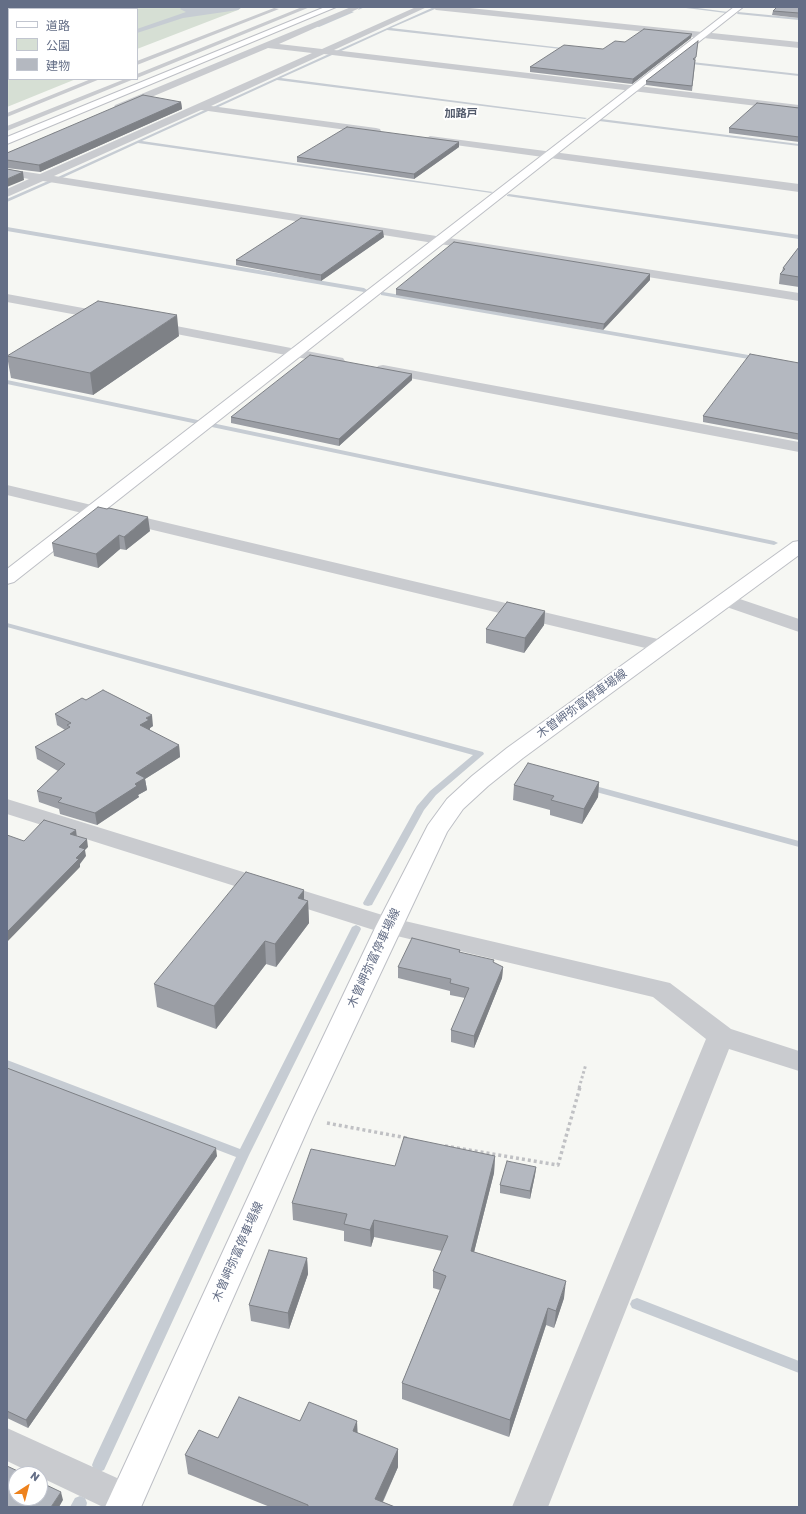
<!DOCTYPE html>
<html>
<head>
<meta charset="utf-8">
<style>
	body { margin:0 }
	#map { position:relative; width:806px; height:1514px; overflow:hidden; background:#f6f7f3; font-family:Rubik,"Noto Sans JP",sans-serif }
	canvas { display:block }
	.frame { position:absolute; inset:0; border:8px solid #646e86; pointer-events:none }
	.legend { position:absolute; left:8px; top:8px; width:130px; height:72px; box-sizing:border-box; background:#fff; border:1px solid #c1c5cf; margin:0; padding:5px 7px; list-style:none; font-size:12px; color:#646e86 }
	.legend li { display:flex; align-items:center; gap:8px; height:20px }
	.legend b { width:20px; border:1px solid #c1c5cf }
	.north { position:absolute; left:8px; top:1466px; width:40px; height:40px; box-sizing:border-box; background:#fff; border:1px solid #c1c5cf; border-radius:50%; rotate:36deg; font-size:11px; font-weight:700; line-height:16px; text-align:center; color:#646e86 }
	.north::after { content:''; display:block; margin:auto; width:14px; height:18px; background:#ee821d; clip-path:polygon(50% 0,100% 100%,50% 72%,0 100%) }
</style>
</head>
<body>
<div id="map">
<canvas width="806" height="1514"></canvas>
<div class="frame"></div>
<ul class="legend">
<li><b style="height:5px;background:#fff"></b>道路</li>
<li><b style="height:11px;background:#d6dfd4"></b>公園</li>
<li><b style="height:11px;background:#b4b8c0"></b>建物</li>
</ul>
<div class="north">N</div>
</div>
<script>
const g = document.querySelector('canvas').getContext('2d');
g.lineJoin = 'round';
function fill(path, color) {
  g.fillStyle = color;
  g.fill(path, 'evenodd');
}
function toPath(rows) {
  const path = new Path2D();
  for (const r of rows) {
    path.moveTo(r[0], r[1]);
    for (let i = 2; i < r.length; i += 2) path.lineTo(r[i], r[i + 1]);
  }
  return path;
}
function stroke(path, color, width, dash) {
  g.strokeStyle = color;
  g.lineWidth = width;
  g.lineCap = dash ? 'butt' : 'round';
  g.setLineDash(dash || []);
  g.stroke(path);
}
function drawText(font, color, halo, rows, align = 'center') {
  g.font = font + ' Rubik,"Noto Sans JP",sans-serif';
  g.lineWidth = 4;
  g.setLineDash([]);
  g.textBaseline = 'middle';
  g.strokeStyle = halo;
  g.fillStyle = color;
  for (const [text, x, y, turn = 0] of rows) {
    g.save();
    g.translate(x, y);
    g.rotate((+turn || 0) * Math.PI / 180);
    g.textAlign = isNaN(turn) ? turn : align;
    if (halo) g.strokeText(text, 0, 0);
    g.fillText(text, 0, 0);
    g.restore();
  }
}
const green = toPath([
	[100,7,242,7,238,10,137,49,137,9,100,9],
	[9,48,9,79,76,79,7,107,7,50]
]);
const water = toPath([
	[7,7,116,7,117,8,115,9,9,9,9,53,7,54],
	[182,7,242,7,238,10,183,18,137,33,137,29,186,12,180,9]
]);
const stream = toPath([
	[360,7,365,7,358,10,360,7],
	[434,7,435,9,391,28,572,49,570,50,387,30,337,53,334,52,434,7],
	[678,7,690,7,728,12,726,13,678,7],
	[351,11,354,12,319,27,316,26,351,11],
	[738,12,799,18,799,20,737,14,738,12],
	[331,53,332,55,281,78,587,118,585,119,277,80,214,109,211,108,331,53],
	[683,61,799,74,799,76,682,63,683,61],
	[207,109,208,111,142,141,493,192,491,193,138,143,62,178,58,177,207,109],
	[601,119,799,144,799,146,599,121,601,119],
	[48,181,52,182,7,202,7,199,48,181],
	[509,194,799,235,799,239,507,196,507,195,509,194],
	[7,227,364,288,367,290,364,292,7,231,7,227],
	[383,292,760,357,763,359,760,361,381,295,381,293,383,292],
	[7,380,774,541,778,543,774,545,7,384,7,380],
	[7,623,483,752,484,754,436,795,424,810,373,903,372,905,368,906,364,905,363,903,417,806,430,791,473,755,7,627,7,623],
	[588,784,799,841,799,847,585,789,583,787,585,785,588,784],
	[356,925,360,927,361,929,249,1155,104,1470,99,1472,94,1470,92,1465,94,1460,236,1157,7,1069,7,1060,240,1149,351,929,352,927,356,925],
	[637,1298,799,1361,799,1373,632,1308,630,1304,632,1300,637,1298],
	[80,1496,85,1498,87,1503,86,1507,70,1507,75,1498,80,1496]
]);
const pathFar1 = toPath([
	[579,1088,586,1064]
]);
const path = toPath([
	[327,1123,407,1138],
	[445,1146,558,1165,580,1087]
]);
const lane = toPath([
	[302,7,310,7,137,78,137,74,302,7],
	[274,8,279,9,137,65,137,61,274,8],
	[91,79,100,79,7,117,7,113,91,79],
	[125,79,134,79,7,131,7,126,125,79]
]);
const street = toPath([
	[351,7,362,7,279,44,322,49,416,7,427,7,334,50,799,105,799,111,324,54,211,106,376,128,380,129,381,131,380,133,376,134,201,110,54,176,799,293,799,301,43,181,7,197,7,189,29,179,7,175,7,169,40,174,312,53,268,48,123,109,115,109,114,107,115,105,351,7],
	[432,7,460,7,799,42,799,48,436,10,432,7],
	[430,136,799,184,799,192,426,141,425,139,430,136],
	[7,294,110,313,115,314,117,317,115,320,110,321,7,302,7,294],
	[150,321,338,357,343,358,345,361,343,364,338,365,145,328,143,325,145,322,150,321],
	[383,365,799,442,799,452,378,372,376,369,378,366,383,365],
	[7,485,662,640,669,642,672,646,669,650,662,652,7,495,7,485],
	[725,594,799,619,799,632,718,604,715,600,718,596,725,594],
	[7,799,392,918,670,983,731,1029,799,1051,799,1071,729,1049,548,1507,512,1507,706,1039,653,997,380,932,7,814,7,799],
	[7,1428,139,1488,144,1500,141,1507,103,1507,40,1477,40,1474,34,1474,7,1461,7,1428]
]);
const secondary = toPath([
	[325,7,336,7,7,144,7,137,325,7],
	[734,7,743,7,14,582,7,584,7,569,734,7],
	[799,541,799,555,523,758,488,786,463,809,447,832,313,1117,141,1507,105,1507,285,1117,376,926,428,825,447,799,472,776,507,748,793,542,799,541]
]);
const wall = toPath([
	[799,7,799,18,772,15,773,11],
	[691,38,632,84,530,72,530,67,603,49,625,42],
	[697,45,692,91,646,85,646,81],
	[181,102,182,109,40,172,7,168,7,153,53,134,53,133],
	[799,108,799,142,729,133,729,128],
	[459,147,414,179,297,162,297,157],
	[384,237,321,281,236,265,236,260],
	[799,247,799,287,779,284,780,274,782,271,783,268],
	[650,280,603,330,396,295,396,289],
	[179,336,93,395,11,378,7,356],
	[799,363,799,440,703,422,703,416],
	[412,374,412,380,339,446,231,423,231,417],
	[150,531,126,550,120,549,98,568,54,556,52,543],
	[545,611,544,625,524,653,486,643,486,629],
	[86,700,153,726,150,728,150,731,179,745,180,757,145,779,147,790,138,795,139,797,97,825,60,814,59,809,39,802,37,791,58,771,37,759,35,747,65,730,57,725,55,714],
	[599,782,598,797,582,824,550,815,550,810,513,800,514,785],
	[304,899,308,901,309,923,276,967,266,964,216,1029,157,1007,154,984],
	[460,950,460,953,494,963,503,967,502,978,474,1048,451,1042,451,1030,465,998,450,995,450,991,398,978,398,967],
	[7,1068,217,1156,28,1428,7,1418],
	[495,1156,494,1173,474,1252,564,1298,554,1328,546,1325,509,1437,402,1399,402,1383,440,1290,433,1288,433,1271,442,1251,374,1237,371,1247,344,1241,344,1231,293,1220,292,1203,395,1166],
	[536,1167,535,1175,530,1199,500,1193,500,1185],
	[307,1258,308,1274,289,1329,251,1321,249,1305],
	[300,1421,357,1421,357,1433,398,1449,398,1467,383,1502,395,1507,270,1507,188,1474,185,1455,218,1438]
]);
const shadedWall = toPath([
	[692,34,691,38,632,84,633,79],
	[181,102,182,109,40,172,39,165],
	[459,142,459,147,414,179,414,174],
	[23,172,24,180,7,187,7,179],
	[383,231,384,237,321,281,321,275],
	[650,274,650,280,603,330,604,324],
	[177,315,179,336,93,395,90,373],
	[412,374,412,380,339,446,339,439],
	[148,517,150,531,126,550,124,537],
	[119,535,120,549,98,568,96,554],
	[545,611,544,625,524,653,525,638],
	[152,715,153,726,150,728,150,731,140,725,146,718],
	[179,745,180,757,145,779,147,790,138,795,139,797,97,825,95,813,136,773],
	[599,782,598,797,582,824,584,809],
	[76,830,77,838,70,834],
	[87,839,88,847,85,850,86,856,80,864,80,867,7,942,7,932,76,858,79,847],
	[304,890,304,905,308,901,309,923,276,967,275,944,298,898],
	[265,941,266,964,216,1029,214,1006],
	[503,967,502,978,474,1048,474,1036],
	[216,1148,217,1156,28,1428,26,1420],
	[495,1156,494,1173,470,1268,471,1251],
	[536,1167,535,1175,530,1199,530,1191],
	[374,1220,374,1237,371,1247,370,1230],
	[307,1258,308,1274,289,1329,288,1313],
	[566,1281,564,1298,554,1328,556,1311],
	[548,1308,546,1325,509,1437,510,1420],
	[357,1421,358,1440,353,1431],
	[398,1449,398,1467,380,1507,375,1499],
	[61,1492,63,1500,59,1507,51,1507]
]);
const building = toPath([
	[777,7,799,7,799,13,773,11,777,7],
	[644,29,692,34,633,79,530,67,564,45,603,49,615,41,625,42,644,29],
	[698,41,696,57,693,59,695,60,692,86,646,81,698,41],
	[143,95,181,102,39,165,7,160,7,153,143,95],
	[757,103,799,108,799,137,729,128,757,103],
	[347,127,459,142,414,174,297,157,347,127],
	[7,169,23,172,7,179,7,169],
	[301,218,383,231,321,275,236,260,301,218],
	[454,242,650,274,604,324,396,289,454,242],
	[799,247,799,277,780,274,785,269,783,268,799,247],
	[98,301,177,315,90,373,7,356,98,301],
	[750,354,799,363,799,434,703,416,750,354],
	[310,355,412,374,339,439,231,417,310,355],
	[98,507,107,509,109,508,148,517,124,537,119,535,96,554,52,543,98,507],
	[507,602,545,611,525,638,486,629,507,602],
	[103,690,152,715,146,718,149,720,140,725,179,745,136,773,145,778,135,784,137,786,95,813,58,802,62,798,37,791,65,764,35,747,70,727,67,725,71,723,55,714,82,698,86,700,103,690],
	[528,763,599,782,584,809,551,800,554,796,514,785,528,763],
	[44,820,76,830,70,834,87,839,79,847,85,849,76,858,79,859,7,932,7,835,24,841,44,820],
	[246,872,304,890,298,898,308,901,275,944,265,941,214,1006,154,984,246,872],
	[412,938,460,950,459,952,494,960,493,962,503,967,474,1036,451,1030,469,988,450,983,451,979,398,967,412,938],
	[7,1068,216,1148,26,1420,7,1411,7,1068],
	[404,1137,495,1156,471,1251,566,1281,556,1311,548,1308,510,1420,402,1383,446,1276,433,1271,448,1236,374,1220,370,1230,344,1224,347,1214,292,1203,311,1149,395,1166,404,1137],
	[507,1161,536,1167,530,1191,500,1185,507,1161],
	[269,1250,307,1258,288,1313,249,1305,269,1250],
	[239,1397,300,1421,309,1402,357,1421,353,1431,398,1449,375,1499,395,1507,308,1507,308,1505,185,1455,199,1430,218,1438,239,1397],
	[7,1466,24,1474,16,1474,16,1498,40,1498,40,1482,61,1492,51,1507,7,1507,7,1466]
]);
const farNeighbourhoodnames = [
	["加路戸",461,114]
];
const streetNames = [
	["木曽岬弥富停車場線",582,704,-36],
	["木曽岬弥富停車場線",374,958,-65],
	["木曽岬弥富停車場線",238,1252,-66]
];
fill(green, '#d6dfd4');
fill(water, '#c6ccd3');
fill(stream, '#c6ccd3');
stroke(secondary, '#bdbfc5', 2);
stroke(pathFar1, '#c0c1c4', 3, [2.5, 2.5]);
stroke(path, '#c0c1c4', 3.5, [3, 3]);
fill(lane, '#c9cbcf');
fill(street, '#c9cbcf');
fill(secondary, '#fff');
fill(wall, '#9b9ea5');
fill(shadedWall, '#7e8186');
fill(building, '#b4b8c0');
stroke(building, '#7e8186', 1);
drawText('bold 11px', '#525a6b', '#fff', farNeighbourhoodnames);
drawText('12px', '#646e86', '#fff', streetNames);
</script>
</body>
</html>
